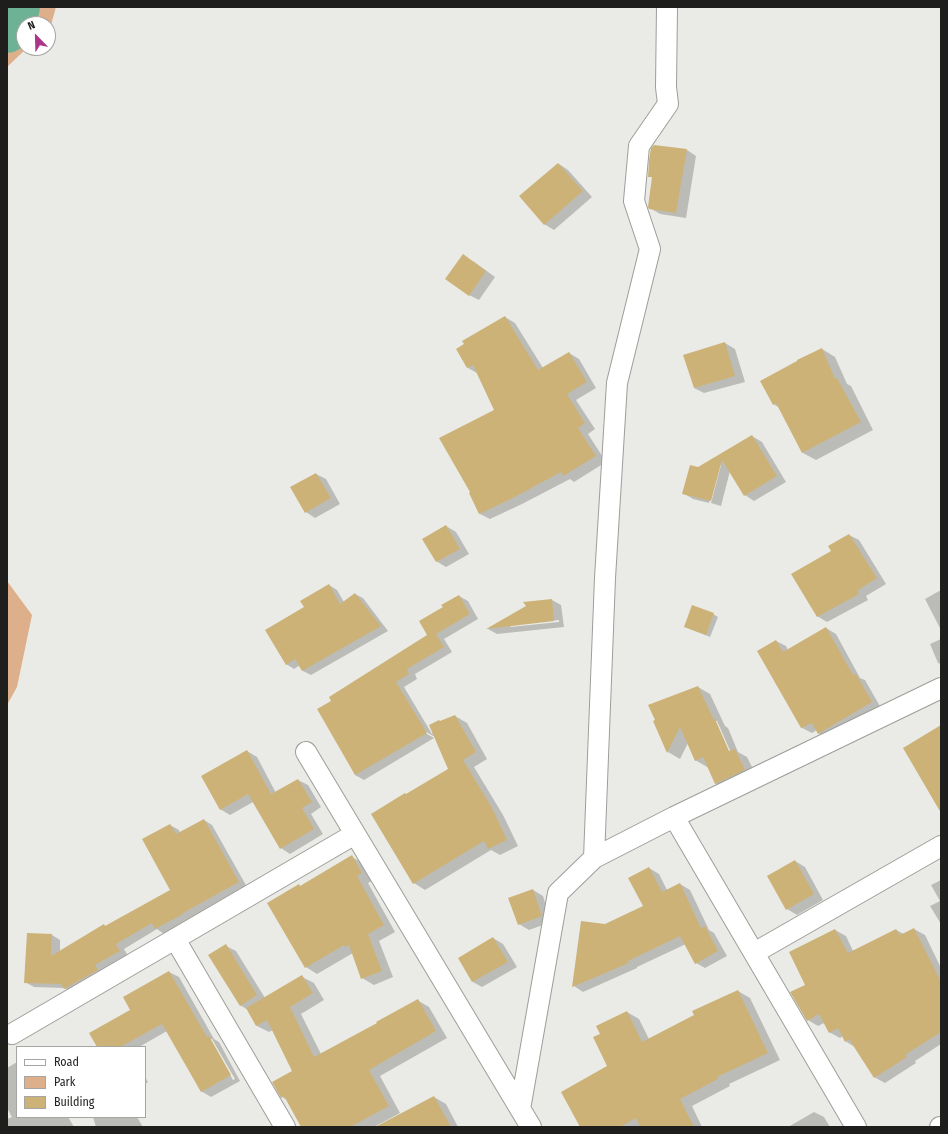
<!DOCTYPE html>
<html>
<head>
<meta charset="utf-8">
<style>
	body { margin:0 }
	#map { position:relative; width:948px; height:1134px; overflow:hidden; background:#eaebe6; font-family:"Fira Sans Condensed",sans-serif }
	canvas { display:block }
	.frame { position:absolute; inset:0; border:8px solid #1e1e1c; pointer-events:none }
	.legend { position:absolute; left:16px; top:1046px; width:130px; height:72px; box-sizing:border-box; background:#fff; border:1px solid #a5a5a4; margin:0; padding:5px 7px; list-style:none; font-size:12px; color:#1e1e1c }
	.legend li { display:flex; align-items:center; gap:8px; height:20px }
	.legend b { width:20px; border:1px solid #a5a5a4 }
	.north { position:absolute; left:16px; top:16px; width:40px; height:40px; box-sizing:border-box; background:#fff; border:1px solid #a5a5a4; border-radius:50%; rotate:337deg; font-size:11px; font-weight:700; line-height:16px; text-align:center; color:#1e1e1c }
	.north::after { content:''; display:block; margin:auto; width:14px; height:18px; background:#ad3589; clip-path:polygon(50% 0,100% 100%,50% 72%,0 100%) }
</style>
</head>
<body>
<div id="map">
<canvas width="948" height="1134"></canvas>
<div class="frame"></div>
<ul class="legend">
<li><b style="height:5px;background:#fff"></b>Road</li>
<li><b style="height:11px;background:#ddaf8a"></b>Park</li>
<li><b style="height:11px;background:#ccb277"></b>Building</li>
</ul>
<div class="north">N</div>
</div>
<script>
const g = document.querySelector('canvas').getContext('2d');
g.lineJoin = 'round';
function fill(path, color) {
  g.fillStyle = color;
  g.fill(path, 'evenodd');
}
function toPath(rows) {
  const path = new Path2D();
  for (const r of rows) {
    path.moveTo(r[0], r[1]);
    for (let i = 2; i < r.length; i += 2) path.lineTo(r[i], r[i + 1]);
  }
  return path;
}
function stroke(path, color, width, dash) {
  g.strokeStyle = color;
  g.lineWidth = width;
  g.lineCap = dash ? 'butt' : 'round';
  g.setLineDash(dash || []);
  g.stroke(path);
}
const green = toPath([
	[7,7,56,7,51,25,48,27,48,24,24,24,24,48,27,48,7,67],
	[7,581,32,615,17,687,7,705]
]);
const shadow = toPath([
	[687,150,696,156,686,218,660,214,650,208,653,178,649,176],
	[559,164,568,170,592,197,554,230,544,224],
	[473,261,495,277,479,300,469,295],
	[505,317,515,323,543,368,569,353,579,359,596,388,576,400,595,429,588,434,606,462,574,482,570,479,522,504,490,519,480,514,470,493,495,410,477,373,468,368,457,349],
	[725,343,735,349,745,382,704,393,694,388],
	[822,349,835,357,847,384,851,386,873,430,816,460,803,453,780,408,773,404],
	[752,436,762,442,786,482,754,501,745,495,730,471,721,506,711,503,721,465,719,465,709,503,693,499,683,493,698,468],
	[316,474,326,479,340,504,315,518,306,512],
	[446,526,456,532,469,554,446,567,436,561],
	[849,535,859,540,886,584,866,596,868,600,827,622,817,616,832,551],
	[329,585,337,590,344,602,355,594,363,598,388,631,311,675,303,671,300,665,294,669,286,664,305,608],
	[941,590,941,630,925,599],
	[459,596,468,601,478,619,444,639,452,652,415,674,417,679,404,687,432,734,441,722,455,716,467,723,487,759,474,767,503,815,518,846,500,855,491,850,425,890,414,883,449,770,435,737,423,730,422,731,434,738,364,780,355,775,332,701,428,635,444,608],
	[552,600,561,605,564,627,497,634,488,629,527,607],
	[559,620,559,622,510,627,512,625],
	[713,614,718,617,710,637,685,627],
	[826,628,836,634,860,678,865,680,881,708,828,738,818,733,817,730,812,733,802,728,758,651,776,641,786,646,788,650],
	[941,639,941,664,938,663,930,644],
	[698,687,710,694,725,726,728,728,738,752,747,757,757,777,729,791,716,784,709,768,695,760,688,743,680,759,668,752,654,722],
	[715,721,717,721,732,755,730,756],
	[247,751,257,757,276,793,298,780,308,785,321,807,311,814,323,834,290,854,281,848,253,802,230,815,220,809],
	[204,820,212,825,247,887,191,918,191,919,164,934,157,929,124,949,128,956,73,994,64,988,34,987,25,982,52,935,60,940,60,952,104,925,106,927,172,890,170,825,179,830,180,833],
	[352,857,363,863,373,880,368,883,395,932,379,941,393,977,374,985,362,978,353,953,317,974,306,967,299,885,301,887],
	[795,861,805,867,823,900,797,915,787,909,768,876],
	[649,868,659,874,667,890,680,884,690,890,709,930,714,933,727,956,705,968,696,963,686,944,637,967,637,968,583,992,574,986,582,922,605,925,644,907],
	[941,880,941,924,930,906,940,901,931,885],
	[533,890,543,896,551,922,529,930,519,924],
	[914,929,925,935,941,968,941,1044,915,1061,916,1063,885,1083,874,1077,855,1047,845,1041,843,1036,840,1038,829,1032,824,1023,818,1026,808,1020,807,985,835,930,846,936,853,951,896,930,904,934],
	[493,938,503,944,517,967,482,987,473,982,459,959],
	[226,946,236,951,265,998,302,977,314,983,324,1000,301,1014,321,1054,378,1023,417,1000,429,1007,447,1038,380,1076,400,1113,374,1127,302,1127,287,1100,282,1097,293,1071,273,1030,269,1032,257,1026,248,1010,240,1005],
	[169,972,179,977,214,1039,219,1042,240,1081,211,1097,201,1091,167,1031,139,1047,98,1047,132,1010,124,997],
	[210,1039,212,1039,235,1079,233,1080],
	[738,991,750,998,780,1060,729,1084,730,1086,692,1106,702,1127,581,1127,608,1066,601,1034,627,1012,639,1019,649,1039,696,1015],
	[17,1062,17,1117,68,1117,74,1127,7,1127,7,1119,12,1117,7,1108,7,1068],
	[145,1077,148,1082,145,1084],
	[434,1097,446,1104,458,1127,405,1127],
	[814,1112,824,1117,830,1127,788,1127],
	[93,1117,137,1117,143,1127,96,1127]
]);
const river = toPath([
	[7,32,13,28,19,7]
]);
const building = toPath([
	[654,145,687,149,676,213,649,209,648,207,652,177,648,177,649,161,651,148],
	[558,163,583,191,544,225,519,196],
	[463,254,486,271,469,296,445,279],
	[505,316,538,370,569,352,587,382,567,394,585,423,578,428,596,456,563,476,561,472,511,499,479,514,469,493,470,492,439,438,494,410,473,365,467,368,456,349,464,344,462,341],
	[725,342,735,376,694,388,683,355],
	[822,348,835,379,837,378,861,422,802,453,776,403,773,405,760,381,797,361,797,360],
	[752,435,777,476,744,496,722,460,711,501,682,494,690,465,698,467],
	[316,473,331,498,305,513,290,487],
	[446,525,460,549,436,562,422,539],
	[849,534,877,578,857,591,859,594,817,617,791,574,831,551,828,546],
	[329,584,340,604,355,593,381,626,302,671,295,659,286,665,265,630,304,607,300,601],
	[459,595,470,614,436,634,444,647,407,669,409,674,396,682,427,733,355,775,317,709,331,701,329,697,427,635,419,621,443,607,441,605],
	[552,599,554,621,486,629,526,606,523,602],
	[692,605,714,613,706,635,684,627],
	[826,627,853,675,856,674,872,702,818,734,812,723,801,728,757,651,776,640,783,652],
	[698,686,714,720,715,719,729,751,735,749,745,770,715,784,703,757,695,761,680,727,667,753,653,721,655,720,648,705],
	[455,715,476,752,463,760,492,808,507,840,488,849,484,841,413,884,371,814,405,793,406,794,448,769,429,725,439,720,440,721],
	[941,725,941,813,903,748],
	[247,750,271,794,298,779,312,802,302,808,314,829,280,849,248,794,220,810,201,776],
	[204,819,239,882,183,913,183,914,155,929,152,923,116,944,120,951,95,965,98,970,64,989,61,984,24,983,27,933,52,934,51,956,104,924,105,926,170,890,142,839,170,824,176,834],
	[352,855,362,873,357,876,384,925,368,934,382,971,361,979,349,945,345,947,344,945,305,968,267,903,299,884,300,886],
	[795,860,814,894,786,910,767,876],
	[649,867,662,892,680,883,701,928,705,926,718,951,695,964,680,936,628,961,629,963,572,987,581,921,605,924,643,906,628,878],
	[533,889,542,916,518,925,508,898],
	[914,928,941,982,941,1032,905,1055,907,1057,874,1078,849,1039,845,1042,838,1028,829,1033,819,1014,807,1021,790,992,805,985,789,952,835,929,848,953,896,929,900,935],
	[493,937,508,962,472,982,458,958],
	[226,944,257,995,240,1006,208,955],
	[169,971,207,1037,209,1036,231,1075,201,1092,162,1024,120,1047,97,1047,89,1033,130,1010,123,997],
	[302,975,313,993,290,1007,314,1057,377,1023,376,1022,418,999,436,1031,369,1070,389,1106,350,1127,301,1127,284,1096,281,1098,272,1082,292,1071,267,1020,256,1026,246,1008],
	[738,990,768,1053,717,1077,718,1079,680,1099,694,1127,640,1127,636,1118,620,1127,580,1127,561,1092,607,1066,593,1037,600,1034,596,1026,627,1011,642,1042,694,1015,692,1011],
	[434,1096,451,1127,375,1127]
]);
const minor = toPath([
	[306,752,531,1127],
	[674,817,856,1127],
	[594,858,674,817,941,688],
	[175,939,285,1127],
	[754,953,941,846],
	[12,1034,355,834],
	[520,1109,558,893,594,858,605,578,617,383,650,249,634,201,639,146,668,104,666,87,667,7],
	[940,1127,941,1127]
]);
fill(green, '#ddaf8a');
fill(shadow, '#0003');
stroke(river, '#6db295', 42);
fill(building, '#ccb277');
stroke(minor, '#9d9e99', 22);
stroke(minor, '#fff', 20);
</script>
</body>
</html>
